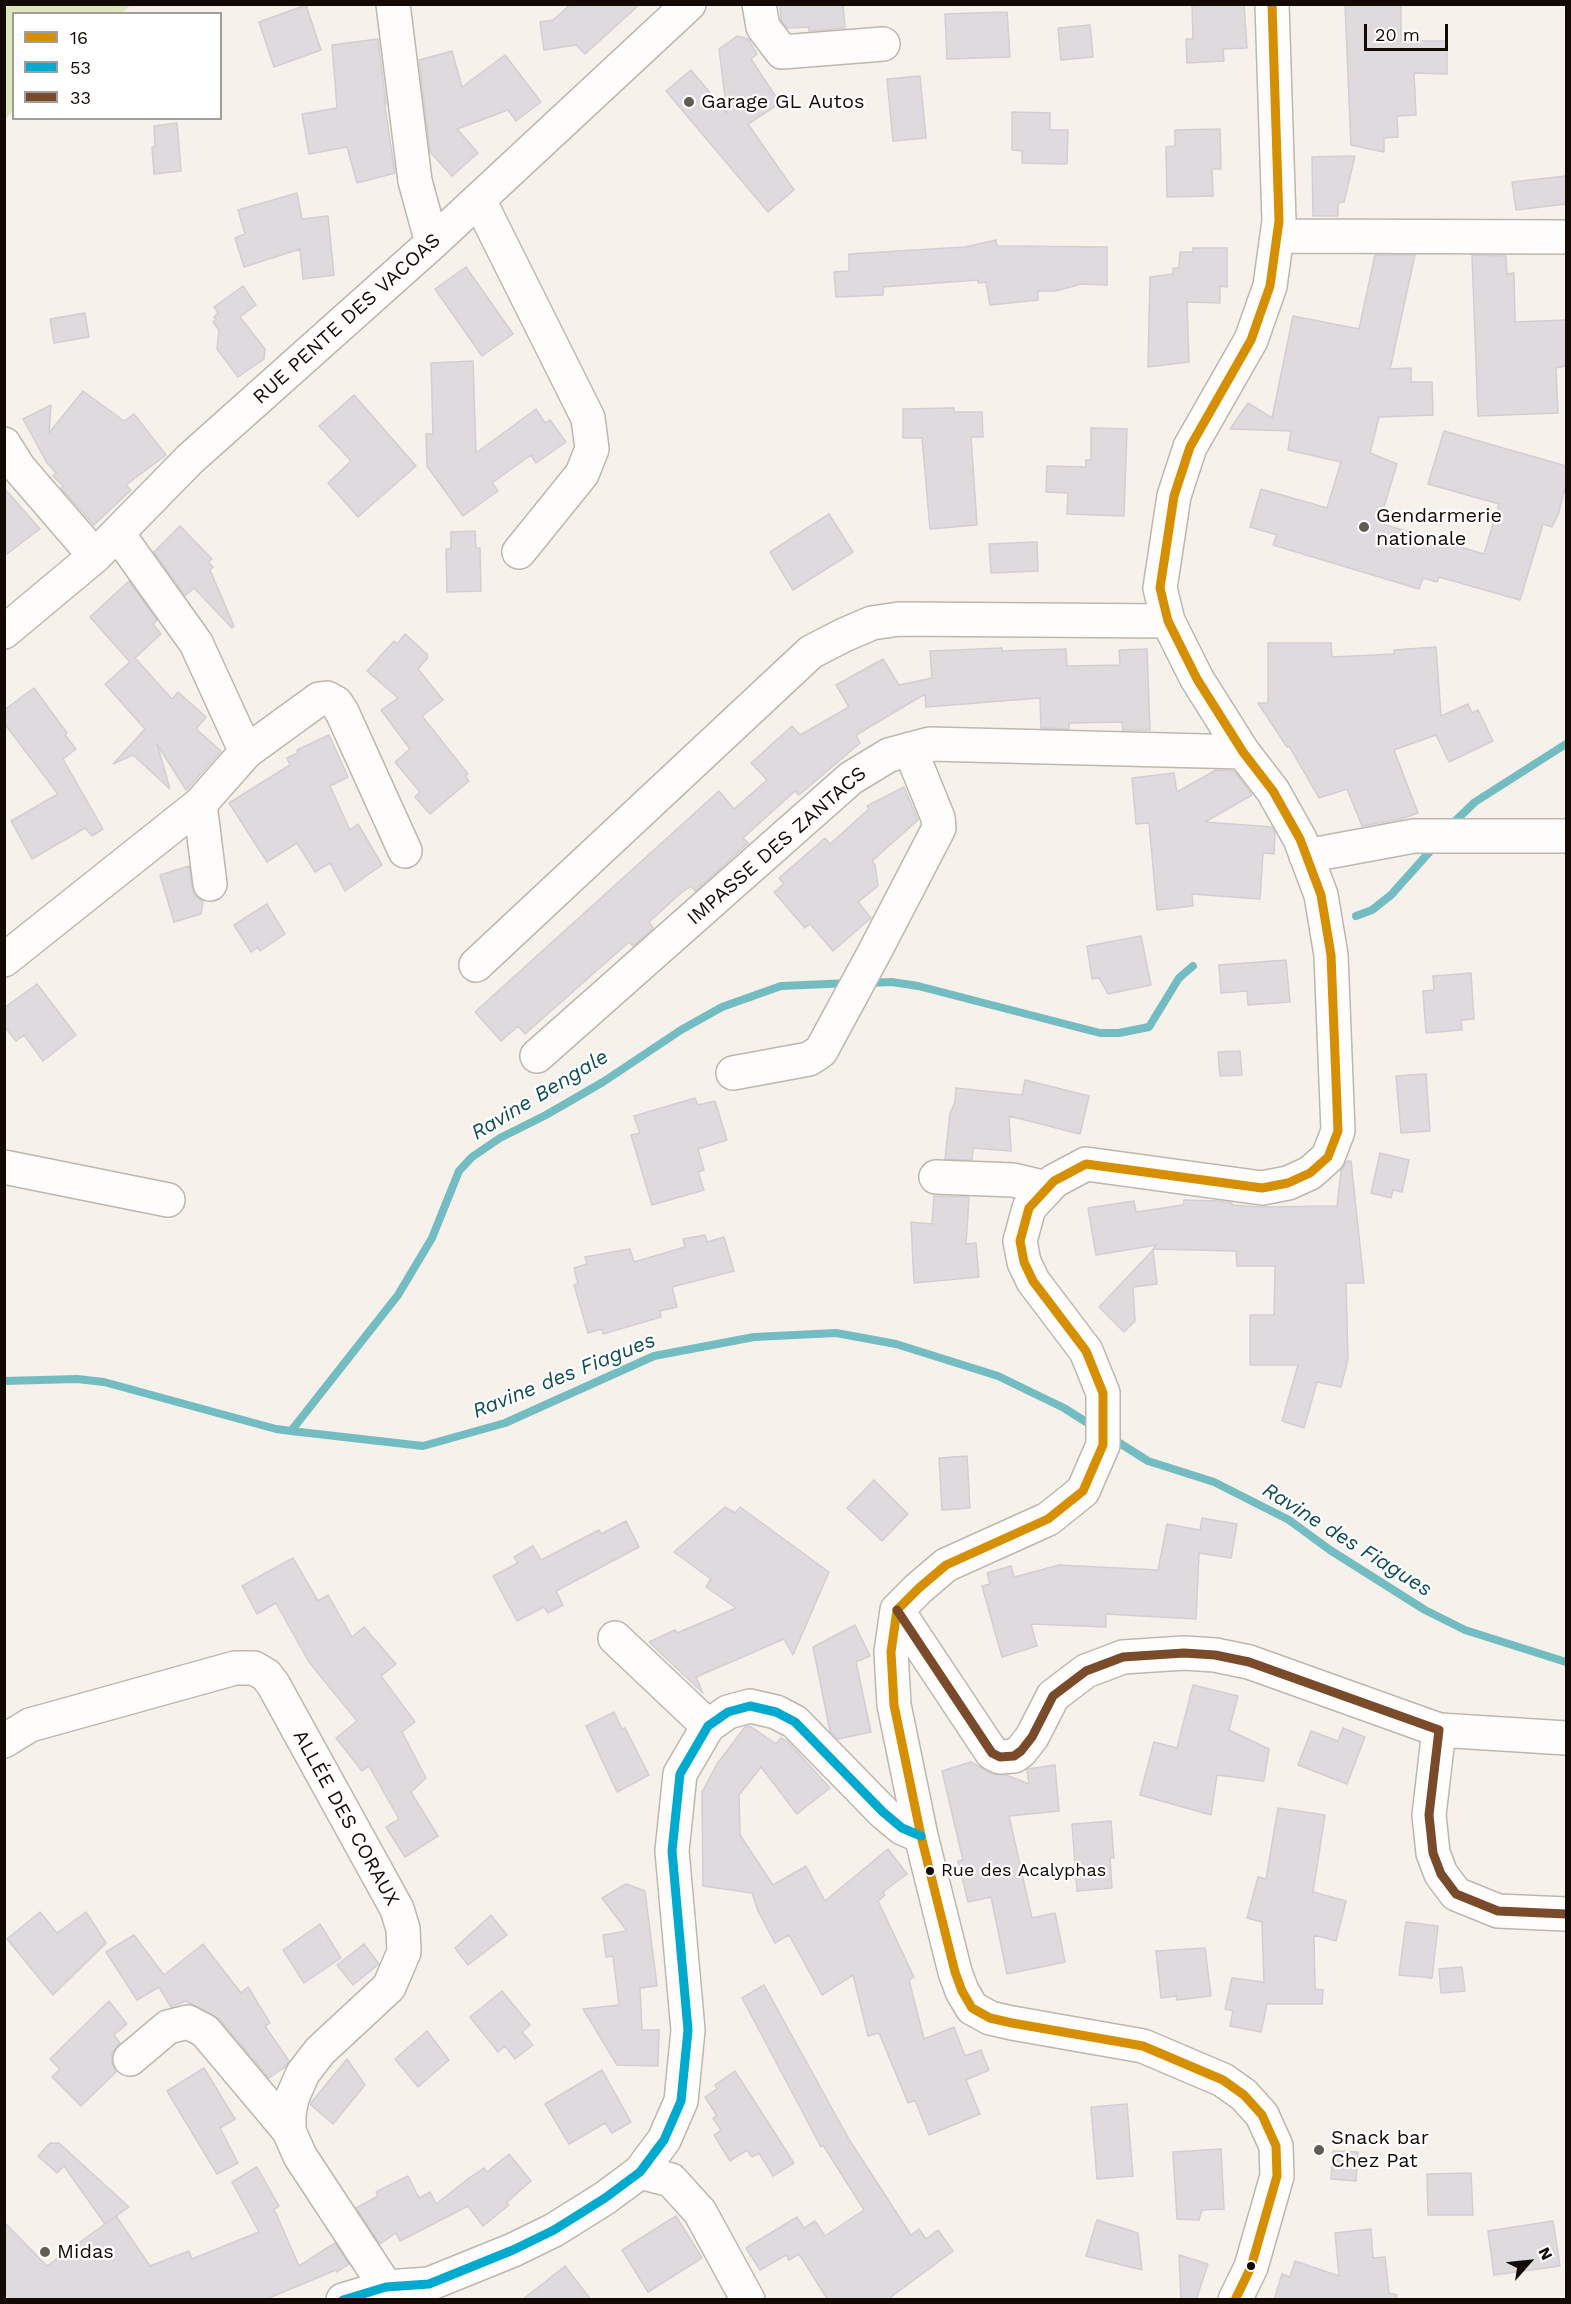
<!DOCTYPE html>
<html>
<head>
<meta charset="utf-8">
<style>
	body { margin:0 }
	#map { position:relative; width:1571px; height:2304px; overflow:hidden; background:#f6f1eb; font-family:"Work Sans",sans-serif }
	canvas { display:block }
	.frame { position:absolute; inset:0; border:6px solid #120a03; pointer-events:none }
	.legend { position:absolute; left:12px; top:12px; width:210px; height:108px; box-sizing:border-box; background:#fff; border:2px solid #a09d9a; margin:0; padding:8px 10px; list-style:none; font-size:18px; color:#120a03 }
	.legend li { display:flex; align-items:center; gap:12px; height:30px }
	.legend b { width:30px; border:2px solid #a09d9a }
	.north { position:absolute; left:1499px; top:2232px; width:60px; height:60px; -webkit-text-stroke:4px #fff; paint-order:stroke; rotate:63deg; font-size:16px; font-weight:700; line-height:24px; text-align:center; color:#120a03 }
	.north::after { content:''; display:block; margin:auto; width:21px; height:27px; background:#120a03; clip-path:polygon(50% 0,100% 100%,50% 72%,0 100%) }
	.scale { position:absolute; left:1364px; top:24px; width:84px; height:27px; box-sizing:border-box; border:3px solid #120a03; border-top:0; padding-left:8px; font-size:18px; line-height:21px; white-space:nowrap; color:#120a03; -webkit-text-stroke:4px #fff; paint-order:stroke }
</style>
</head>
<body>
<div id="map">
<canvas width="1571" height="2304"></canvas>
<div class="frame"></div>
<ul class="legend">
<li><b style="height:8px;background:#d58f00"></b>16</li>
<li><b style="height:8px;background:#00a9ce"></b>53</li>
<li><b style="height:8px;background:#7a4b2a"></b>33</li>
</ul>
<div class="north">N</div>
<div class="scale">20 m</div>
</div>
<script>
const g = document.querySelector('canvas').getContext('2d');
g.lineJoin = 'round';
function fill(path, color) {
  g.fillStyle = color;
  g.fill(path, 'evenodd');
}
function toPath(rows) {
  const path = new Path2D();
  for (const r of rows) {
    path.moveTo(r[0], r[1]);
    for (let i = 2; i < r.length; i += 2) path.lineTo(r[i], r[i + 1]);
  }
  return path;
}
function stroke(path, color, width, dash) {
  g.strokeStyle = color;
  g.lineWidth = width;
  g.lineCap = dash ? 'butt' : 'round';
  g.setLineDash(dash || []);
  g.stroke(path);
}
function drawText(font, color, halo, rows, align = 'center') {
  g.font = font + ' "Work Sans",sans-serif';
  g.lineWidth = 4.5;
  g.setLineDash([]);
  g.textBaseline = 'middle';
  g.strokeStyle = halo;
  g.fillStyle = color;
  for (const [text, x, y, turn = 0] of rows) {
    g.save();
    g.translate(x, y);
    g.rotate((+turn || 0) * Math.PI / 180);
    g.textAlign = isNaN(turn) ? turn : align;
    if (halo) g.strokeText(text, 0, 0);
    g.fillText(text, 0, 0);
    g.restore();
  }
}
const green = toPath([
	[5,4,131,4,131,5,121,13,14,14,13,111,5,119]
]);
const stream = toPath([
	[1451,825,1475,802,1566,744],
	[1356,916,1372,910,1391,895,1433,848],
	[866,983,892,982,918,986,1100,1033,1119,1033,1149,1027,1179,978,1193,966],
	[4,1381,77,1379,104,1382,276,1429,291,1431,398,1295,432,1238,459,1171,472,1157,500,1138,546,1115,603,1082,681,1030,722,1007,781,986,850,983],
	[291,1431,423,1446,505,1423,654,1356,754,1337,836,1333,896,1344,998,1376,1064,1408,1094,1427],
	[1110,1437,1148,1461,1214,1482,1289,1520,1330,1550,1425,1610,1465,1630,1566,1662]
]);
const building = toPath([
	[571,4,640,4,585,54,576,45,544,50,540,22,553,20,571,4],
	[780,4,843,4,845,28,809,31,809,27,787,28,781,20,780,4],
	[1192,4,1244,4,1247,48,1223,49,1224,61,1187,63,1186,39,1193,39,1192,4],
	[1345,4,1401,4,1401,41,1447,41,1447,74,1414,73,1416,115,1397,116,1398,137,1384,138,1384,152,1351,145,1345,4],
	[306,5,321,50,274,67,259,22,306,5],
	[1007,12,1010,57,947,59,945,14,1007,12],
	[1090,25,1093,57,1061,60,1058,28,1090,25],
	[737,36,748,39,757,54,751,59,780,103,748,124,794,190,768,212,666,91,691,70,727,113,719,49,737,36],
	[378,39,386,104,384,100,395,173,357,183,347,147,309,154,302,114,337,108,332,45,378,39],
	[452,51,462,87,505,55,541,102,516,121,508,110,457,129,478,153,452,176,430,152,419,60,452,51],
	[920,76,926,138,893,141,887,79,920,76],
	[1012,112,1050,113,1050,130,1068,130,1067,164,1022,163,1022,151,1012,150,1012,112],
	[177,123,181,171,154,174,152,147,155,147,154,126,177,123],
	[1220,129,1221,169,1212,169,1213,196,1167,197,1166,147,1175,146,1175,130,1220,129],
	[1355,156,1344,202,1338,203,1338,216,1313,216,1312,157,1355,156],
	[1566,176,1566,204,1516,210,1512,182,1566,176],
	[297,193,302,219,328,216,334,275,303,279,300,249,244,267,235,238,245,234,238,210,297,193],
	[996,240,997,246,1107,247,1107,285,1081,284,1056,291,1038,291,1038,300,990,305,986,282,978,283,978,280,883,287,883,295,836,297,834,272,849,271,849,254,965,247,996,240],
	[1193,248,1227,248,1227,287,1220,286,1220,303,1187,302,1189,362,1148,367,1150,277,1173,274,1173,268,1179,268,1180,252,1193,252,1193,248],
	[1375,255,1415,255,1390,369,1411,368,1411,382,1432,382,1433,415,1379,417,1370,453,1397,464,1379,523,1484,554,1499,504,1428,484,1444,431,1566,466,1566,485,1558,515,1552,527,1543,524,1520,600,1439,577,1437,582,1423,578,1419,589,1273,545,1277,535,1250,527,1261,489,1327,508,1341,462,1288,450,1291,431,1230,429,1248,403,1272,418,1293,316,1359,329,1375,255],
	[1472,255,1506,256,1507,274,1514,273,1515,322,1566,320,1566,366,1556,368,1558,413,1478,416,1472,255],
	[466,267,513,334,482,356,435,289,466,267],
	[243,286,256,305,240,317,265,349,264,359,238,377,217,349,219,330,213,322,216,320,214,317,218,313,214,307,243,286],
	[85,313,89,337,54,343,50,319,85,313],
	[473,361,476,453,536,409,545,423,550,420,566,442,536,463,531,455,492,483,498,491,463,516,427,466,426,434,433,434,431,363,473,361],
	[83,391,124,421,134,414,166,455,126,485,131,490,94,525,61,488,63,486,53,476,56,473,47,463,23,419,51,405,49,433,83,391],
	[354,395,416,466,358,517,328,483,351,461,319,426,354,395],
	[954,408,954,412,982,412,983,437,971,437,977,525,930,529,922,438,903,438,903,409,954,408],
	[1091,428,1127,429,1124,516,1067,514,1068,493,1046,492,1047,466,1086,467,1086,460,1091,460,1091,428],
	[4,488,40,529,4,556,4,488],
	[829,514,853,552,793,590,770,552,829,514],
	[180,526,212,559,208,562,213,567,210,570,234,626,232,628,194,588,185,596,154,552,180,526],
	[475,531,476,548,480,548,481,591,447,592,446,549,451,549,451,532,475,531],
	[1037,542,1038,571,991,573,989,544,1037,542],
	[129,581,157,620,153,624,161,634,135,658,172,699,178,692,206,717,196,729,221,751,186,790,157,744,170,789,133,755,113,764,145,729,105,684,130,662,90,617,129,581],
	[405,634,427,654,428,657,418,669,443,700,422,716,468,774,465,776,469,781,430,814,415,797,420,792,395,762,410,749,381,710,398,698,367,671,394,641,397,644,405,634],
	[1268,643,1331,643,1332,657,1394,654,1394,650,1436,647,1441,716,1468,704,1472,713,1478,710,1493,741,1449,762,1436,735,1394,750,1418,813,1401,819,1362,826,1347,789,1319,798,1289,746,1287,747,1258,703,1268,703,1268,643],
	[1002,648,1002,651,1066,649,1067,666,1120,665,1119,650,1147,649,1150,730,1123,730,1122,722,1069,723,1069,729,1041,728,1040,698,926,707,925,694,856,735,860,743,799,795,795,791,743,838,748,843,723,866,695,891,691,886,681,893,649,922,653,928,633,946,629,942,525,1034,518,1026,501,1041,475,1012,719,791,734,809,767,780,751,763,792,726,800,735,849,707,836,685,883,659,899,685,932,678,930,651,1002,648],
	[34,688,67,733,65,735,76,749,63,759,103,829,92,836,85,828,32,859,11,821,58,794,4,723,4,710,34,688],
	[329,735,348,777,330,786,350,830,358,824,382,865,345,891,330,863,315,872,297,843,267,862,229,803,290,765,287,758,298,753,297,750,329,735],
	[1216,770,1234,771,1252,795,1205,822,1272,827,1275,833,1274,854,1263,853,1260,899,1192,894,1193,906,1157,910,1149,823,1136,824,1132,778,1174,773,1177,792,1216,770],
	[904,787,918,820,872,861,875,865,878,886,858,902,871,918,833,951,810,924,805,928,774,892,784,884,779,878,825,838,830,844,869,809,867,806,904,787],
	[189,866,192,887,195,896,203,902,201,914,174,922,160,875,189,866],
	[267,904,285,934,260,951,258,947,251,952,234,925,267,904],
	[1141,936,1151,985,1108,994,1099,978,1092,979,1087,946,1141,936],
	[1286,960,1290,1002,1248,1005,1247,991,1221,993,1219,965,1286,960],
	[1471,973,1474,1019,1461,1020,1462,1030,1426,1033,1423,991,1434,990,1433,976,1471,973],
	[37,984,76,1035,43,1061,24,1035,16,1041,4,1026,4,1008,37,984],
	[1240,1051,1242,1075,1220,1076,1218,1052,1240,1051],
	[1426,1074,1430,1131,1401,1133,1396,1076,1426,1074],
	[1025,1080,1089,1096,1080,1134,1009,1116,1011,1151,973,1148,972,1160,945,1159,950,1113,955,1102,956,1088,1022,1095,1025,1080],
	[695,1098,698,1105,715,1101,727,1140,698,1149,704,1170,698,1172,704,1190,652,1205,631,1135,640,1133,634,1116,695,1098],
	[1380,1153,1409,1160,1402,1192,1393,1190,1391,1198,1371,1193,1380,1153],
	[1347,1161,1351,1161,1364,1283,1346,1283,1348,1359,1341,1387,1317,1382,1304,1428,1282,1421,1298,1365,1250,1365,1250,1315,1274,1315,1275,1266,1237,1266,1236,1251,1153,1249,1157,1245,1096,1255,1088,1208,1134,1201,1136,1212,1183,1205,1184,1200,1217,1201,1232,1203,1232,1205,1260,1207,1337,1206,1341,1171,1347,1161],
	[934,1196,969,1197,966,1244,976,1243,979,1277,914,1283,911,1222,932,1224,934,1196],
	[705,1235,707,1242,724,1237,734,1271,672,1287,677,1307,660,1311,661,1317,603,1334,602,1329,588,1333,574,1285,578,1284,574,1268,587,1264,585,1257,630,1249,634,1262,685,1247,683,1239,705,1235],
	[1153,1250,1157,1284,1133,1287,1135,1321,1124,1332,1099,1307,1153,1250],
	[967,1456,970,1508,942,1510,939,1458,967,1456],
	[874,1480,908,1514,882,1541,847,1508,874,1480],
	[725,1507,735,1513,740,1507,829,1572,793,1655,784,1639,696,1677,703,1693,649,1642,675,1630,677,1633,736,1608,706,1587,711,1579,674,1552,725,1507],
	[1202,1518,1237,1524,1231,1558,1199,1553,1196,1619,1106,1614,1106,1627,1031,1624,1037,1646,1002,1657,982,1586,990,1584,987,1573,1011,1566,1014,1577,1059,1565,1158,1570,1167,1524,1200,1530,1202,1518],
	[626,1521,639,1547,556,1591,563,1605,548,1613,544,1607,517,1621,493,1576,518,1563,514,1557,533,1546,541,1560,599,1530,601,1534,626,1521],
	[293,1558,318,1601,328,1595,352,1637,364,1627,396,1664,381,1676,415,1722,402,1732,426,1778,411,1792,438,1836,405,1857,386,1827,399,1819,369,1766,362,1771,336,1738,357,1721,309,1662,276,1603,257,1614,242,1586,293,1558],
	[855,1625,870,1656,856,1662,871,1732,838,1739,830,1731,813,1647,855,1625],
	[1193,1685,1238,1696,1229,1730,1269,1749,1264,1781,1217,1775,1211,1815,1140,1795,1154,1742,1177,1748,1193,1685],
	[614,1712,622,1729,625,1728,649,1775,617,1792,586,1726,614,1712],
	[750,1726,776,1744,781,1738,788,1742,830,1788,797,1814,761,1767,739,1795,740,1835,773,1885,806,1866,825,1901,888,1849,907,1874,883,1892,885,1895,878,1901,914,1977,909,1980,924,2039,954,2027,965,2056,981,2050,989,2070,966,2080,980,2114,929,2135,915,2100,908,2103,879,2033,868,2036,853,1975,822,1995,789,1935,775,1943,758,1911,752,1893,703,1886,702,1792,717,1764,745,1727,750,1726],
	[1343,1728,1365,1737,1347,1784,1298,1765,1311,1731,1338,1741,1343,1728],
	[971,1762,992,1774,1006,1775,1029,1784,1027,1769,1055,1765,1059,1811,1009,1816,1032,1918,1055,1913,1065,1962,1007,1974,991,1897,968,1902,958,1861,963,1860,942,1771,971,1762],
	[1278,1808,1325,1815,1313,1892,1346,1901,1336,1941,1314,1935,1315,1989,1323,1990,1322,2004,1267,2004,1261,2032,1230,2026,1233,2011,1225,2009,1232,1978,1264,1982,1262,1922,1247,1918,1258,1877,1266,1879,1278,1808],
	[1111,1821,1114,1858,1110,1858,1112,1888,1077,1891,1072,1824,1111,1821],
	[626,1884,645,1891,657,1986,640,1988,642,2030,659,2030,658,2066,617,2065,583,2009,619,2005,613,1956,606,1957,603,1935,627,1931,602,1898,626,1884],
	[40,1912,57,1933,86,1912,106,1943,53,1995,7,1939,40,1912],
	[491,1915,507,1935,468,1965,455,1948,491,1915],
	[1406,1922,1438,1926,1432,1978,1399,1975,1406,1922],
	[320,1924,341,1958,304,1983,283,1950,320,1924],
	[134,1935,164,1975,203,1944,241,1993,248,1987,270,2023,265,2026,289,2061,285,2067,269,2078,219,2019,186,2001,171,2007,159,1987,137,2000,106,1952,134,1935],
	[364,1944,379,1964,353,1985,337,1965,364,1944],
	[1205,1948,1211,1996,1177,2000,1176,1996,1161,1998,1156,1951,1205,1948],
	[1462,1967,1465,1991,1441,1993,1439,1969,1462,1967],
	[764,1985,850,2141,911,2235,919,2229,926,2239,938,2230,953,2251,887,2300,828,2300,799,2254,789,2260,786,2255,760,2270,746,2248,797,2217,804,2228,815,2221,825,2236,864,2210,823,2145,821,2147,742,1998,764,1985],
	[502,1991,530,2025,522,2032,533,2045,515,2059,505,2046,498,2052,470,2017,502,1991],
	[109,2001,127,2024,114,2035,120,2043,112,2053,112,2063,116,2072,81,2106,52,2077,60,2069,50,2059,109,2001],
	[427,2031,449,2060,418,2087,395,2059,427,2031],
	[347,2059,365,2085,333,2124,310,2104,347,2059],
	[204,2068,235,2119,220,2128,238,2163,217,2174,167,2091,204,2068],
	[602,2070,631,2122,612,2133,605,2123,569,2144,545,2104,602,2070],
	[735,2071,794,2163,773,2176,759,2153,752,2157,747,2150,730,2161,714,2135,721,2130,713,2118,717,2116,705,2097,717,2089,715,2085,735,2071],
	[1127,2104,1133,2176,1097,2179,1091,2107,1127,2104],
	[50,2143,59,2143,129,2207,105,2224,64,2166,57,2173,38,2156,50,2143],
	[1221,2149,1224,2209,1202,2210,1199,2220,1177,2219,1173,2152,1221,2149],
	[1333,2151,1358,2152,1356,2181,1331,2179,1333,2151],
	[509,2154,531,2181,506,2203,509,2205,483,2226,468,2206,400,2241,396,2233,380,2244,356,2208,378,2196,376,2192,408,2176,419,2198,430,2192,436,2204,469,2178,484,2168,487,2172,509,2154],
	[257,2167,279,2206,274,2209,299,2266,335,2243,349,2264,337,2272,336,2270,264,2300,4,2300,4,2222,47,2266,116,2216,150,2266,189,2251,192,2259,259,2232,232,2182,257,2167],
	[1471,2173,1473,2215,1428,2215,1427,2174,1471,2173],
	[676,2216,702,2258,648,2292,622,2250,676,2216],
	[1097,2220,1138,2233,1142,2270,1086,2256,1097,2220],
	[1553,2221,1560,2266,1494,2275,1488,2231,1553,2221],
	[1371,2229,1373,2258,1385,2257,1389,2293,1397,2295,1396,2300,1274,2300,1282,2274,1290,2277,1295,2261,1339,2276,1335,2233,1371,2229],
	[1179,2255,1208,2264,1196,2300,1181,2300,1179,2255],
	[565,2266,591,2300,522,2300,565,2266]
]);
const minor = toPath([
	[393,4,415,181,432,243],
	[759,4,763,27,782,52,883,44],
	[479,200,588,418,592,449,582,474,519,552],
	[1277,236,1566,237],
	[4,444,19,468,95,556],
	[118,534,196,643,246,752],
	[4,632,95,556,190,459,432,243,689,4],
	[200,804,210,884],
	[1306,856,1414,836,1566,836],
	[4,960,200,804,246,752,319,699,327,698,336,703,342,712,405,851],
	[476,965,811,652,844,635,872,623,899,619,1168,621],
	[537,1056,851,778,889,755,930,744,1243,752],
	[733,1073,809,1059,821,1051,873,955,939,828,938,818,910,749],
	[4,1167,168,1200],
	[936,1177,1013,1180,1047,1188],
	[897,1610,992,1753,1000,1757,1014,1756,1021,1751,1032,1737,1053,1696,1086,1671,1123,1657,1184,1653,1215,1655,1249,1662,1439,1730,1429,1815,1433,1853,1441,1874,1456,1894,1498,1911,1566,1914],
	[615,1638,708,1726],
	[1439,1730,1566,1738],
	[4,1741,30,1725,235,1668,254,1668,266,1675,273,1684,397,1909,403,1929,404,1952,389,1987,320,2051,303,2073,292,2098,289,2114,289,2131,300,2156,386,2287],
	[130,2059,168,2027,188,2022,205,2031,289,2131],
	[640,2172,671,2180,700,2212,748,2300],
	[343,2300,386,2287,429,2284,513,2250,554,2230,605,2198,640,2172,664,2140,681,2101,688,2030,672,1851,680,1774,708,1726,728,1712,750,1706,776,1712,795,1722,883,1812,902,1828,921,1836],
	[1235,2300,1251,2267,1277,2176,1276,2146,1262,2115,1244,2095,1223,2080,1143,2046,1012,2023,990,2018,972,2008,962,1991,955,1972,921,1836,894,1705,891,1652,897,1610,919,1588,946,1565,1048,1519,1083,1491,1103,1445,1103,1393,1086,1351,1033,1281,1024,1262,1020,1241,1029,1208,1054,1181,1086,1164,1262,1188,1288,1183,1310,1173,1328,1157,1338,1131,1331,955,1321,895,1300,839,1273,791,1243,752,1197,679,1168,621,1160,588,1174,496,1190,447,1251,340,1270,286,1279,221,1272,4]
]);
const bus1 = toPath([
	[1235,2300,1251,2267,1277,2176,1276,2146,1262,2115,1244,2095,1223,2080,1143,2046,1012,2023,990,2018,972,2008,962,1991,955,1972,921,1836,894,1705,891,1652,897,1610,919,1588,946,1565,1048,1519,1083,1491,1103,1445,1103,1393,1086,1351,1033,1281,1024,1262,1020,1241,1029,1208,1054,1181,1086,1164,1262,1188,1288,1183,1310,1173,1328,1157,1338,1131,1331,955,1321,895,1300,839,1273,791,1243,752,1197,679,1168,621,1160,588,1174,496,1190,447,1251,340,1270,286,1279,221,1272,4]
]);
const bus2 = toPath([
	[343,2300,386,2287,429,2284,513,2250,554,2230,605,2198,640,2172,664,2140,681,2101,688,2030,672,1851,680,1774,708,1726,728,1712,750,1706,776,1712,795,1722,883,1812,902,1828,921,1836]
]);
const bus3 = toPath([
	[897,1610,992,1753,1000,1757,1014,1756,1021,1751,1032,1737,1053,1696,1086,1671,1123,1657,1184,1653,1215,1655,1249,1662,1439,1730,1429,1815,1433,1853,1441,1874,1456,1894,1498,1911,1566,1914]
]);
const markers = [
	[689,102,6,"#625b54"],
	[1364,527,6,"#625b54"],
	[930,1871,5,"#120a03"],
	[1319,2150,6,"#625b54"],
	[45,2252,6,"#625b54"],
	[1251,2266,5,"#120a03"]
];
const busNames = [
	["Rue des Acalyphas",941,1871]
];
const poiNames = [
	["Garage GL Autos",701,102],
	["Gendarmerie",1376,516],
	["nationale",1376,539],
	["Snack bar",1331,2138],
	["Chez Pat",1331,2161],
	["Midas",57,2252]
];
const streetNames = [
	["RUE PENTE DES VACOAS",347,319,-42],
	["IMPASSE DES ZANTACS",777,846,-41],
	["ALLÉE DES CORAUX",346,1818,61]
];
const waterNames = [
	["Ravine Bengale",540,1095,-31],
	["Ravine des Fiagues",564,1376,-22],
	["Ravine des Fiagues",1347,1540,32]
];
fill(green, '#dee8bc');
stroke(stream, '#73bcc2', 8);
fill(building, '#dfdade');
stroke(building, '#d3ced2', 1.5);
stroke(minor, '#bdb7ae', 36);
stroke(minor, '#fefdfc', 33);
stroke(bus1, '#d58f00', 9);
stroke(bus2, '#00a9ce', 9);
stroke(bus3, '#7a4b2a', 9);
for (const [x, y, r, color] of markers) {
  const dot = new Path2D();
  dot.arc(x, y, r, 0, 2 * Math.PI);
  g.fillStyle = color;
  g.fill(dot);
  stroke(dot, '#fff', 2);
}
drawText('18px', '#120a03', '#fff', busNames, 'left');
drawText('20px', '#120a03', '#fff', poiNames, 'left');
drawText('20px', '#120a03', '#fff', streetNames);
drawText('italic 21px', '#0f4d54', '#fff', waterNames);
</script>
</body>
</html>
